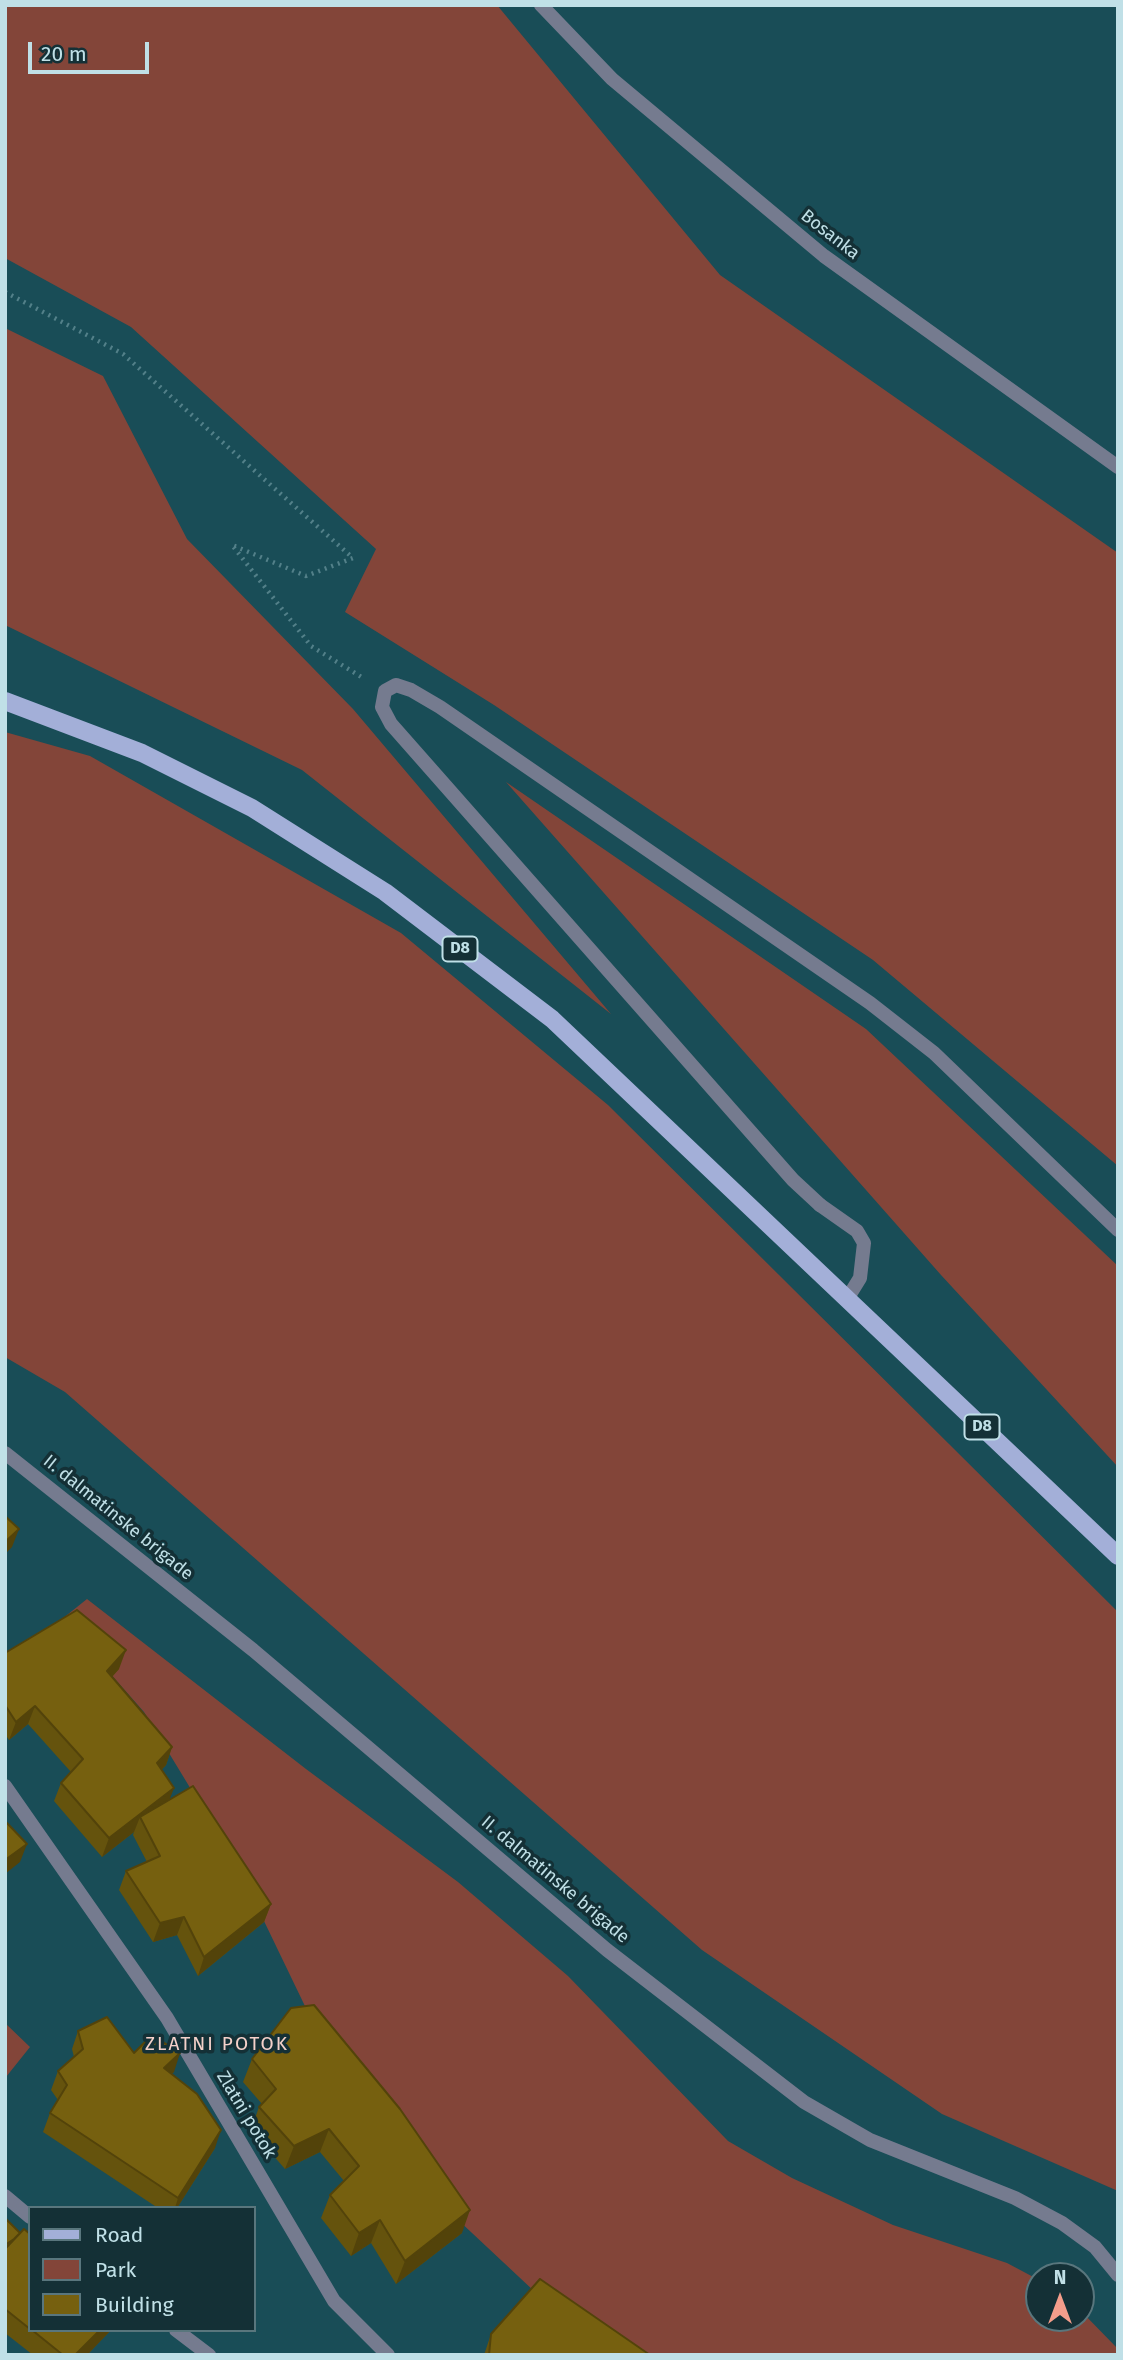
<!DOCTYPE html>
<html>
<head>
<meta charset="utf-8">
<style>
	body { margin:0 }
	#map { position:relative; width:1123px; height:2360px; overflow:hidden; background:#194d57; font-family:"Fira Sans",sans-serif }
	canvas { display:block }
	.frame { position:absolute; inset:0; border:7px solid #c0e0e7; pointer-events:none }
	.legend { position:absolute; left:28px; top:2206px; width:228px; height:126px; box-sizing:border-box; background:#143036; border:2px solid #59767d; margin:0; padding:9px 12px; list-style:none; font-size:21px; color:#c0e0e7 }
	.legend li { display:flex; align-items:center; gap:14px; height:35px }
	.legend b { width:35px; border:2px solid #59767d }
	.north { position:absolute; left:1025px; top:2262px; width:70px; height:70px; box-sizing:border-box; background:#143036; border:2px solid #59767d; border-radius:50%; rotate:0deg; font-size:19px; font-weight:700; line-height:28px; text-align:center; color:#c0e0e7 }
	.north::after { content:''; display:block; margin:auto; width:24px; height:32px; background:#f49d8b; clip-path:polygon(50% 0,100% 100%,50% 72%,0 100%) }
	.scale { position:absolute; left:28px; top:42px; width:121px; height:32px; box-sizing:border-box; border:4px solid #c0e0e7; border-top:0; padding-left:9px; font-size:21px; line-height:24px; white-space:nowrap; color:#c0e0e7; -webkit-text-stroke:5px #143036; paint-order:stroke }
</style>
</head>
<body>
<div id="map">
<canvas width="1123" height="2360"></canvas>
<div class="frame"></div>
<ul class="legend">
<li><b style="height:9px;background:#a3afd8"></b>Road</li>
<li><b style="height:19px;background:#834539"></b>Park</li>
<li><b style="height:19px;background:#76600f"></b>Building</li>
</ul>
<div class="north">N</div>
<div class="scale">20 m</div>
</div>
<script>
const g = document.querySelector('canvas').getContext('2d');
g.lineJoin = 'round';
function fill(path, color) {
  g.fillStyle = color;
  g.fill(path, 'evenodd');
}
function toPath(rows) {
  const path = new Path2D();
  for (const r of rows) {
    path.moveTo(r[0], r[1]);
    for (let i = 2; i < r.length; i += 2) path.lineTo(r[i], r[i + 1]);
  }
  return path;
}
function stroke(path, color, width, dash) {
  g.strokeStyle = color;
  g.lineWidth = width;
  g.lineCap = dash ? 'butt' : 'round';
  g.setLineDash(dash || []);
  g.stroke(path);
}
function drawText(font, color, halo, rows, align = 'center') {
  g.font = font + ' "Fira Sans",sans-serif';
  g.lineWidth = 7;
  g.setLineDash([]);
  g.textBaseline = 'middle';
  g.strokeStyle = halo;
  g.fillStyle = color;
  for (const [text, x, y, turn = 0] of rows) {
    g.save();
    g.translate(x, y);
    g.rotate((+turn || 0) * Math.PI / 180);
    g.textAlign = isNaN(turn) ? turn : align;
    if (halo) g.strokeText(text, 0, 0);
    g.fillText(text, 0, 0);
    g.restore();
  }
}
const green = toPath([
	[5,5,497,5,720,275,1118,553,1118,1166,873,960,494,705,345,612,376,549,131,327,5,258],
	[5,328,103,376,187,539,353,709,611,1014,302,770,5,625],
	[5,732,90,756,401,933,608,1105,1118,1612,1118,2191,942,2114,702,1950,65,1392,5,1357],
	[506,782,866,1029,1118,1266,1118,1467,941,1275],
	[87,1599,306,1769,458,1882,568,1976,728,2141,792,2178,893,2225,1007,2263,1039,2280,1039,2318,1081,2318,1081,2311,1118,2349,1118,2355,618,2355,566,2321,456,2218,316,2029,237,1865,144,1712,62,1619],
	[5,2023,30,2047,6,2077,5,2076]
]);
const path = toPath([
	[5,292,123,354,353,558,306,576,232,545,311,646,363,678]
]);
const service = toPath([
	[5,1786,167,2018,334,2301,388,2355]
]);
const minor = toPath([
	[541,5,612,79,824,256,1118,467],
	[820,1205,857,1231,864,1243,860,1278,847,1299],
	[5,2196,30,2217],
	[176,2330,209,2355]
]);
const tertiary = toPath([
	[820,1205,793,1180,391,724,382,707,385,691,396,685,411,690,440,707,870,1003,934,1053,1118,1230],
	[5,1453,253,1650,607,1950,804,2102,870,2140,1015,2198,1062,2223,1095,2247,1118,2275]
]);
const primary = toPath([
	[5,701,142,753,252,808,385,892,552,1019,1118,1556]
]);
const wall = toPath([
	[5,1653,119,1669,112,1677,172,1747,166,1765,161,1770,169,1800,271,1904,264,1922,198,1976,177,1935,153,1942,119,1890,126,1871,147,1862,133,1835,134,1832,102,1857,54,1801,61,1783,71,1772,28,1724,9,1740,5,1734],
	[78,2031,134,2053,174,2072,171,2074,215,2148,177,2208,158,2208,43,2132,50,2113,58,2100,51,2090,58,2071,74,2057,72,2049],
	[252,2059,462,2233,396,2284,371,2243,351,2256,321,2218,330,2195,344,2181,320,2152,285,2169,251,2130,259,2107,262,2104,243,2082],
	[5,2218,20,2233,30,2234,30,2330,111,2330,87,2355,33,2355,5,2333],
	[491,2334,650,2355,484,2355]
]);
const shadedWall = toPath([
	[19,1529,12,1547,5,1554,5,1542],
	[126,1650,119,1669,100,1690,107,1671],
	[35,1706,28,1724,9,1740,16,1722],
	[172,1747,166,1765,150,1782,157,1763],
	[174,1788,167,1806,140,1817,134,1832,102,1857,109,1838],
	[27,1844,20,1862,5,1874,5,1860],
	[271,1904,264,1922,198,1976,204,1957],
	[184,1917,177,1935,153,1942,160,1923],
	[180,2053,174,2072,158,2086,164,2068],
	[329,2129,320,2152,285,2169,294,2146],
	[221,2130,215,2148,177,2208,175,2208,178,2198],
	[470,2210,462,2233,396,2284,405,2261],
	[380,2220,371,2243,351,2256,359,2233],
	[100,2330,111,2330,87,2355,75,2355]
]);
const building = toPath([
	[5,1516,19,1529,5,1542,5,1516],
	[77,1610,126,1650,107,1671,172,1747,157,1763,174,1788,109,1838,61,1783,83,1759,35,1706,16,1722,5,1705,5,1653,77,1610],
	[193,1786,271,1904,204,1957,184,1917,160,1923,126,1871,160,1856,140,1817,193,1786],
	[5,1821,27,1844,5,1860,5,1821],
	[314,2005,400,2109,470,2210,405,2261,380,2220,359,2233,330,2195,359,2166,329,2129,294,2146,259,2107,276,2089,252,2059,291,2008,314,2005],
	[107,2017,134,2053,152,2035,180,2053,164,2068,197,2094,221,2130,178,2198,50,2113,67,2085,58,2071,83,2049,78,2031,107,2017],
	[5,2218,20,2233,14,2239,5,2245,5,2218],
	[24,2229,30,2234,30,2329,5,2309,5,2249,24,2229],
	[540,2279,650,2355,489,2355,491,2334,540,2279],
	[32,2330,100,2330,75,2355,63,2355,32,2330]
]);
const shields = [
	[460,949,35],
	[982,1427,35]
];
const shieldNames = [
	["D8",460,949],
	["D8",982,1427]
];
const streetNames = [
	["Bosanka",830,235,38],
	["II. dalmatinske brigade",118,1518,39],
	["II. dalmatinske brigade",555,1880,40],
	["Zlatni potok",246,2115,59]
];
const neighbourhoodNames = [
	["ZLATNI POTOK",217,2045]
];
fill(green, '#834539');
stroke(path, '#538089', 4.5, [2, 5]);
stroke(service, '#757b8f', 14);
stroke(minor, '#757b8f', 14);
stroke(tertiary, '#757b8f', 14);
stroke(primary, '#a3afd8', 18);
fill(wall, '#65530d');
fill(shadedWall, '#53430a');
fill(building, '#76600f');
stroke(building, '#53430a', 2);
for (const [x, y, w] of shields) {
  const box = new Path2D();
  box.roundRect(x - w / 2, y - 12.5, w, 25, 5);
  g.fillStyle = '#143036';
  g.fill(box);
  stroke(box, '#c0e0e7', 2);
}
drawText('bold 16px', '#c0e0e7', null, shieldNames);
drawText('18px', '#c0e0e7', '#143036', streetNames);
g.letterSpacing = '2px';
drawText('19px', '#f4d1ca', '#143036', neighbourhoodNames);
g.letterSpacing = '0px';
</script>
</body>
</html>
